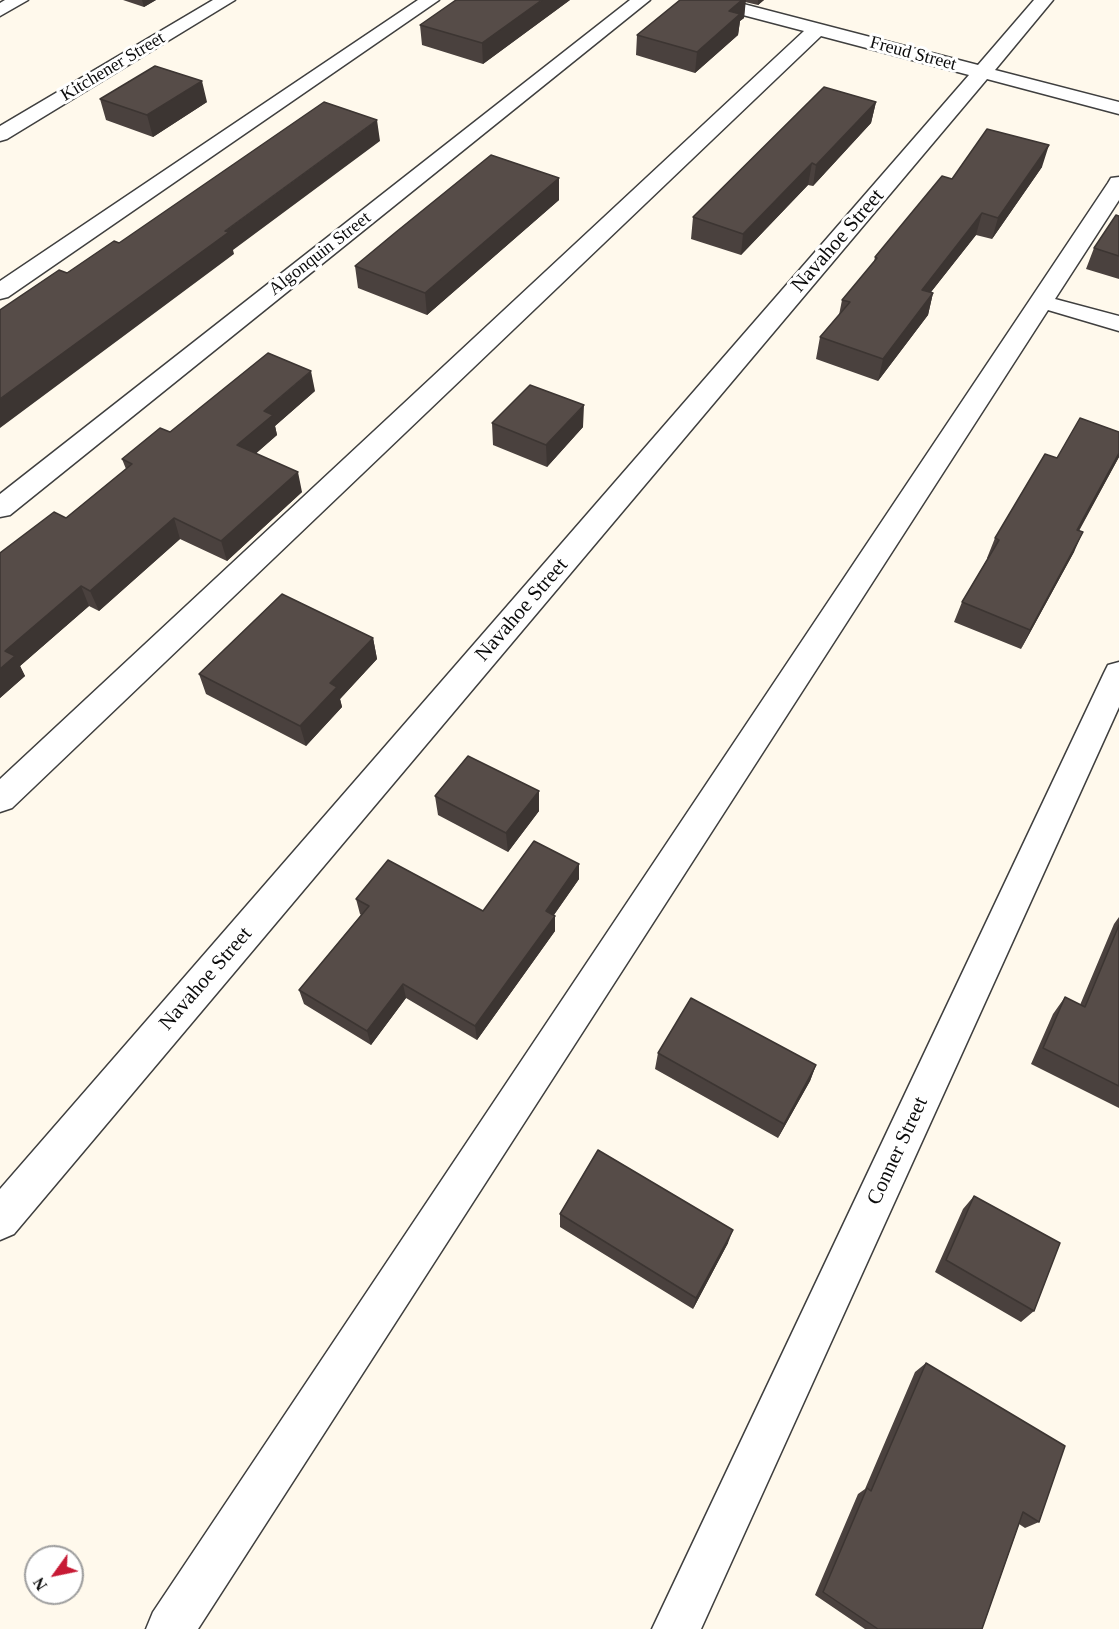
<!DOCTYPE html>
<html>
<head>
<meta charset="utf-8">
<style>
	body { margin:0 }
	#map { position:relative; width:1119px; height:1629px; overflow:hidden; background:#fff9ec; font-family:Georgia,serif }
	canvas { display:block }
	.north { position:absolute; left:24px; top:1545px; width:60px; height:60px; box-sizing:border-box; background:#fff; border:2px solid #9e9e9e; border-radius:50%; rotate:237deg; font-size:16px; font-weight:700; line-height:24px; text-align:center; color:#0c0c0c }
	.north::after { content:''; display:block; margin:auto; width:21px; height:27px; background:#c71a35; clip-path:polygon(50% 0,100% 100%,50% 72%,0 100%) }
</style>
</head>
<body>
<div id="map">
<canvas width="1119" height="1629"></canvas>
<div class="north">N</div>
</div>
<script>
const g = document.querySelector('canvas').getContext('2d');
g.lineJoin = 'round';
function toPath(rows) {
  const path = new Path2D();
  for (const r of rows) {
    path.moveTo(r[0], r[1]);
    for (let i = 2; i < r.length; i += 2) path.lineTo(r[i], r[i + 1]);
  }
  return path;
}
function stroke(path, color, width, dash) {
  g.strokeStyle = color;
  g.lineWidth = width;
  g.lineCap = dash ? 'butt' : 'round';
  g.setLineDash(dash || []);
  g.stroke(path);
}
function fill(path, color) {
  g.fillStyle = color;
  g.fill(path, 'evenodd');
}
function drawText(font, color, halo, rows, align = 'center') {
  g.font = font + ' Georgia,serif';
  g.lineWidth = 6;
  g.setLineDash([]);
  g.textBaseline = 'middle';
  g.strokeStyle = halo;
  g.fillStyle = color;
  for (const [text, x, y, turn = 0] of rows) {
    g.save();
    g.translate(x, y);
    g.rotate((+turn || 0) * Math.PI / 180);
    g.textAlign = isNaN(turn) ? turn : align;
    if (halo) g.strokeText(text, 0, 0);
    g.fillText(text, 0, 0);
    g.restore();
  }
}
const minor = toPath([
	[5,0,28,0,0,16,0,3,5,0],
	[213,0,235,0,7,139,0,141,0,126,213,0],
	[418,0,439,0,8,297,0,299,0,281,418,0],
	[630,0,650,0,10,515,0,517,0,494,630,0],
	[698,0,728,0,978,65,1034,0,1053,0,995,70,1119,102,1119,114,987,79,14,1234,0,1240,0,1189,969,75,821,36,12,808,0,812,0,779,804,31,701,4,698,0],
	[1119,177,1119,200,1055,299,1119,316,1119,331,1048,310,198,1629,146,1629,153,1612,1108,183,1111,178,1119,177],
	[1119,662,1119,707,701,1629,652,1629,1104,673,1108,665,1119,662]
]);
const wall = toPath([
	[123,0,156,0,144,7],
	[570,0,483,64,422,45,420,25],
	[680,0,764,0,758,5,745,2,744,18,740,21,738,35,695,73,636,55,637,35],
	[100,99,207,102,153,137,106,120],
	[876,102,871,123,813,186,808,185,741,255,691,239,693,217],
	[1042,167,992,239,976,235,931,292,933,293,928,315,878,381,816,359,820,337,839,315,842,300,874,262,875,257,952,179],
	[559,178,559,200,427,315,358,288,355,266],
	[1119,216,1119,279,1086,269,1094,248],
	[315,391,275,426,277,435,256,453,302,492,227,561,180,539,99,611,89,606,20,666,25,676,0,698,0,553,66,518,126,469,122,459,170,432],
	[492,423,583,427,547,467,493,445],
	[1119,457,1079,531,1074,552,1021,649,954,622,962,602,988,558,987,558,995,538,1057,458],
	[373,638,377,659,340,699,342,707,306,746,206,694,199,674],
	[435,796,539,811,508,852,438,815],
	[579,864,579,879,554,915,555,916,555,931,477,1040,406,998,371,1045,304,1004,299,990,361,915,360,914,356,899,483,911],
	[1119,917,1119,1108,1031,1064,1053,1014,1065,997,1080,1005,1114,924],
	[658,1053,816,1065,810,1081,778,1138,655,1069],
	[974,1196,1034,1311,1021,1322,935,1272,963,1209],
	[560,1214,728,1243,693,1309,560,1227],
	[926,1363,1039,1522,1025,1528,1019,1524,982,1629,865,1629,815,1595,858,1494,865,1489,915,1372]
]);
const shadedWall = toPath([
	[142,0,156,0,144,7],
	[542,0,570,0,483,64,482,43],
	[742,0,746,0,744,18,740,21,738,35,695,73,697,52,729,11],
	[758,0,764,0,758,5],
	[202,81,207,102,153,137,147,115],
	[876,102,871,123,813,186,816,165],
	[377,120,380,141,233,250,234,254,0,428,0,399,225,231],
	[1049,145,1042,167,992,239,998,218],
	[812,163,808,185,741,255,743,234],
	[559,178,559,200,427,315,425,293],
	[982,213,976,235,916,311,922,290],
	[933,293,928,315,878,381,883,359],
	[311,371,315,391,275,426,277,435,243,465,237,445,264,411],
	[584,405,583,427,547,467,546,445],
	[1119,453,1119,457,1068,550,1077,530],
	[298,472,302,492,227,561,221,541],
	[174,518,180,539,99,611,90,591],
	[1083,532,1074,552,1021,649,1030,630],
	[81,586,89,606,20,666,25,676,0,698,0,669,5,651],
	[373,638,377,659,340,699,342,707,306,746,300,726,330,683],
	[539,791,539,811,508,852,506,833],
	[579,864,579,879,546,926,546,911],
	[555,916,555,931,477,1040,475,1026],
	[403,984,406,998,371,1045,367,1031],
	[816,1065,810,1081,778,1138,784,1124],
	[733,1230,728,1243,693,1309,696,1298]
]);
const building = toPath([
	[456,0,542,0,482,43,420,25,456,0],
	[680,0,742,0,729,11,740,14,697,52,637,35,680,0],
	[155,66,202,81,147,115,100,99,155,66],
	[824,87,876,102,816,165,812,163,743,234,693,217,824,87],
	[324,102,377,120,225,231,229,232,0,399,0,310,59,270,67,273,114,241,119,243,324,102],
	[987,129,1049,145,998,218,982,213,922,290,933,293,883,359,820,337,850,302,842,300,877,258,875,257,942,176,952,179,987,129],
	[491,155,559,178,425,293,355,266,396,232,491,155],
	[1116,215,1119,216,1119,256,1094,248,1116,215],
	[268,353,311,371,264,411,273,415,237,445,298,472,221,541,174,518,90,591,81,586,5,651,15,656,0,669,0,553,54,512,66,518,132,464,122,459,160,428,170,432,268,353],
	[530,385,584,405,546,445,492,423,530,385],
	[1080,418,1119,432,1119,453,1077,530,1083,532,1030,630,962,602,999,540,995,538,1045,454,1057,458,1080,418],
	[282,594,373,638,330,683,337,687,300,726,199,674,282,594],
	[468,756,539,791,506,833,435,796,468,756],
	[534,841,579,864,546,911,555,916,475,1026,403,984,367,1031,299,990,369,906,356,899,388,860,483,911,534,841],
	[1119,925,1119,1086,1043,1048,1065,997,1085,1007,1119,925],
	[691,998,816,1065,784,1124,658,1053,691,998],
	[598,1150,733,1230,696,1298,560,1214,598,1150],
	[974,1196,1060,1243,1034,1311,946,1260,974,1196],
	[926,1363,1065,1446,1039,1522,1023,1512,982,1629,878,1629,823,1592,867,1488,871,1491,926,1363]
]);
const farStreetnames = [
	["Freud Street",913,54,15],
	["Kitchener Street",113,67,-31],
	["Algonquin Street",320,254,-38]
];
const streetNames = [
	["Navahoe Street",838,241,-49],
	["Navahoe Street",522,610,-49],
	["Navahoe Street",206,979,-49],
	["Conner Street",898,1151,-65]
];
stroke(minor, '#3f3f3f', 3);
fill(minor, '#fff');
fill(wall, '#4a413e');
fill(shadedWall, '#3c3532');
fill(building, '#564c48');
stroke(building, '#3c3532', 1.5);
drawText('18px', '#0c0c0c', '#fff', farStreetnames);
drawText('21px', '#0c0c0c', '#fff', streetNames);
</script>
</body>
</html>
